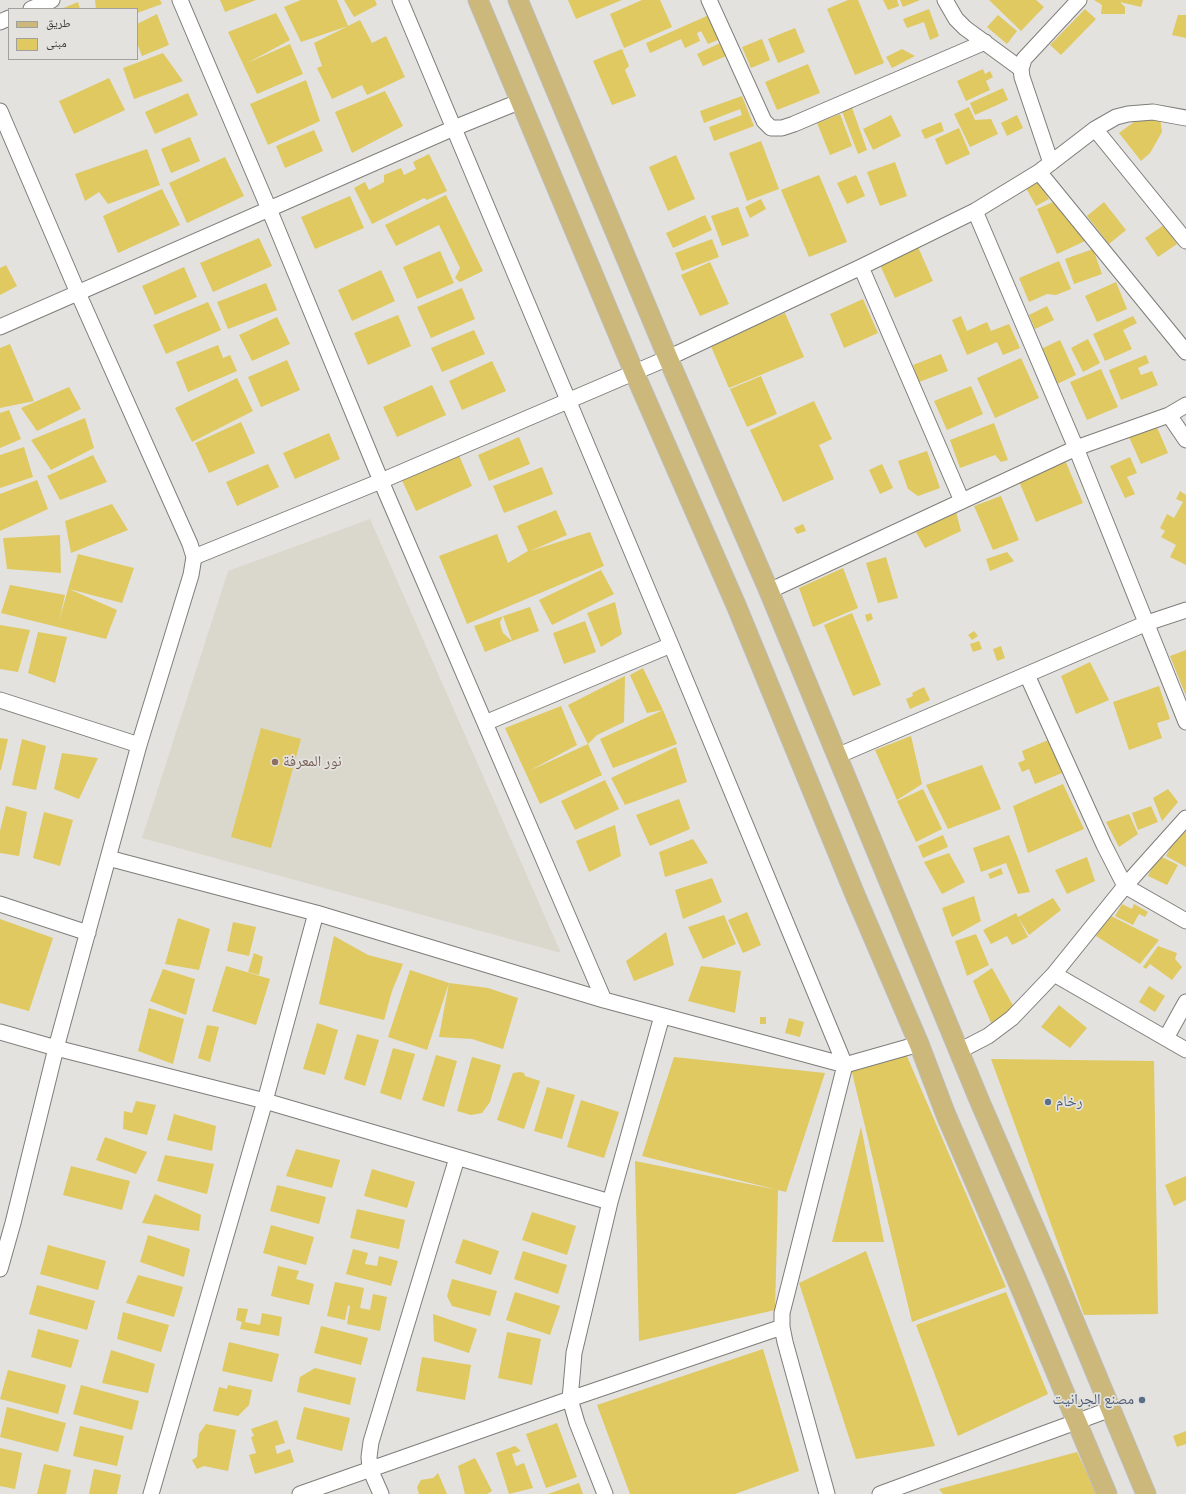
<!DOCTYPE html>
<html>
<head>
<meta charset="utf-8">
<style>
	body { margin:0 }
	#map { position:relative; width:1186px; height:1494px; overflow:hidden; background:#e3e2de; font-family:"Titillium Web","Noto Naskh Arabic",sans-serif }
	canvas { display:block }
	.legend { position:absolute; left:8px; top:8px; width:130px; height:52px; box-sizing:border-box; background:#e3e2de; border:1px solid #a1a09c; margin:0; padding:5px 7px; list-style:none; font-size:12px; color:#3d3c3a }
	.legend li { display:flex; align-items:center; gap:8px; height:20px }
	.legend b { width:20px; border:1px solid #a1a09c }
</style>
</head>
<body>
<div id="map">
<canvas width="1186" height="1494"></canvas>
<ul class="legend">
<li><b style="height:5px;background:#cbb87a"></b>طريق</li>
<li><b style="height:11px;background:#dfc960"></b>مبنى</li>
</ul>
</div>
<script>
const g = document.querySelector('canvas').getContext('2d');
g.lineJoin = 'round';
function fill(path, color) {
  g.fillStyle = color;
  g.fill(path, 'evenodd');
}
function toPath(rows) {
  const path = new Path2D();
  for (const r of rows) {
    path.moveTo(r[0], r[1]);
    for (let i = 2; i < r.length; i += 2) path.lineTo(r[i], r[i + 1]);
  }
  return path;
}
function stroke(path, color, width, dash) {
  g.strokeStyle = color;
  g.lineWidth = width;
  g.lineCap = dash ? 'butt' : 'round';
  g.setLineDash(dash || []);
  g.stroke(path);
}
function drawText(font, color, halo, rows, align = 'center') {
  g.font = font + ' "Titillium Web","Noto Naskh Arabic",sans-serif';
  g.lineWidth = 3.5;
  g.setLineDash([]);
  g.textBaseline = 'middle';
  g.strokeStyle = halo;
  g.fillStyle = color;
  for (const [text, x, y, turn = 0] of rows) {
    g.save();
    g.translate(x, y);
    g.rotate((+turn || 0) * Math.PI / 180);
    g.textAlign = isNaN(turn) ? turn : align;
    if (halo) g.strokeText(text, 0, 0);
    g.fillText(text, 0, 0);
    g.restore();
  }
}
const built = toPath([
	[370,519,561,953,142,838,228,571]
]);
const building = toPath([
	[95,0,160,0,162,4,137,13,137,9,96,9],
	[220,0,256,0,225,12],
	[301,0,337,0,348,26,301,42,284,7],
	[344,0,375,0,377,5,354,17],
	[568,0,622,0,576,19],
	[642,0,660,0,672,27,624,48,610,14],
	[848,0,858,0,884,63,855,75,827,9],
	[883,0,897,0,899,6,888,10],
	[900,0,920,0,903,7],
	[989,0,1036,0,1044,7,1021,31],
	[1094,0,1143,0,1141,7,1120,2,1125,7,1125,14,1101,14,1102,5],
	[78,2,80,9,61,9],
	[929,9,939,36,930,40,924,22,907,28,903,19],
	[1085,9,1096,19,1061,55,1050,45],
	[276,13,290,40,247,63,290,44,303,74,257,94,228,32],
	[157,14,169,45,142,56,137,43,137,24],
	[709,15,720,39,708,44,701,31,697,33,700,41,685,48,681,39,650,53,646,43],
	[998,15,1017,31,1007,44,987,27],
	[1178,15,1186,15,1186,38,1172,35],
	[360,20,372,43,386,36,405,77,367,95,362,85,332,99,317,68,322,66,314,43],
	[795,28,805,52,778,63,768,39],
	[762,39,770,60,751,68,742,47],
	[720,43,726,56,703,66,697,54],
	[622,49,629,66,625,70,636,96,612,105,593,61],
	[902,49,915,56,892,68,886,57],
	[163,53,183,81,134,99,123,68],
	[808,64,820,93,777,110,765,82],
	[983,69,985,74,990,71,993,77,986,81,990,90,966,101,957,81],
	[109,78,125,110,74,134,59,101],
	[306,80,320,121,268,145,250,104],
	[1003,88,1008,100,975,115,970,103],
	[385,91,403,126,352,153,335,112],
	[188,93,198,115,155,134,145,112],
	[742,96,754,126,714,141,709,127,742,115,740,109,704,123,700,111],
	[851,105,867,150,858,154,841,109],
	[969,107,975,120,991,119,998,134,970,147,954,114],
	[840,114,852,146,830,155,817,123],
	[891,115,901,136,873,150,863,129],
	[1017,115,1023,128,1007,136,1001,123],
	[1142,116,1160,118,1162,132,1150,153,1141,161,1119,133],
	[941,122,944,131,925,139,921,130],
	[959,128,970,154,946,165,935,139],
	[314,130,323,151,285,168,276,146],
	[190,137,200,161,171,173,161,149],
	[761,141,779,189,747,201,729,153],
	[147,149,160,185,108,204,99,192,85,201,75,174],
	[429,154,447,191,427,200,424,198,372,224,354,188,365,182,369,190,384,182,384,175,401,168,404,175,416,169,413,162],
	[676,155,695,199,668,211,649,167],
	[225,157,244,196,187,223,169,183],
	[895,162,907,196,880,206,867,172],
	[819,175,847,242,809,257,781,190],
	[856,175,865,196,847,204,837,183],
	[1038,179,1049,199,1036,206,1025,186],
	[162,189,180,225,118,253,103,216],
	[446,195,483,271,460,282,455,278,460,268,439,225,396,246,385,225],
	[350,196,364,228,315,249,301,217],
	[761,199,766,209,750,218,745,207],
	[1053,202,1085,241,1057,254,1037,209],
	[1104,202,1126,230,1109,244,1087,216],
	[738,207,749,236,722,246,711,216],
	[705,215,712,230,673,248,666,233],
	[1164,225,1177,244,1158,257,1145,238],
	[259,238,272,266,213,292,200,263],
	[712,239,719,257,682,271,675,253],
	[918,247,933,281,895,298,880,265],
	[1093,249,1102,274,1074,284,1065,259],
	[440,251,454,283,417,299,403,267],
	[1059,261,1071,289,1056,295,1047,294,1029,302,1019,278],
	[710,262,729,304,700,316,681,275],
	[6,265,17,286,0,295,0,268],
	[184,267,197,297,155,315,142,286],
	[381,270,395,301,352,321,338,290],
	[1116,282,1127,309,1097,322,1085,296],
	[266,283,277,310,228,329,217,302],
	[462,288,475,319,431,338,417,307],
	[863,299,878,333,844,348,830,314],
	[208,302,221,330,166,354,153,325],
	[1047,306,1054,320,1035,329,1029,315],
	[785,313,804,357,729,388,710,344],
	[398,315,411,346,368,365,354,333],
	[961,316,967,331,987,322,991,331,1009,324,1020,348,1003,355,997,342,967,355,952,320],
	[1133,316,1137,323,1123,330,1132,349,1105,361,1093,334],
	[277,317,290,344,252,361,239,335],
	[474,330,485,354,442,372,431,348],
	[1088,339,1100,363,1083,372,1071,348],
	[1060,340,1076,375,1057,384,1041,349],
	[10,344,34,401,0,408,0,348],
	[218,345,223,358,230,355,237,371,188,392,176,362],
	[941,354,948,371,919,382,913,365],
	[1146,355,1149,363,1138,368,1141,375,1152,371,1158,385,1121,400,1109,370],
	[1021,358,1039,398,995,418,977,378],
	[287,360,300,390,261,407,248,377],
	[492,361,506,391,462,410,449,381],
	[1101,369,1118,407,1087,420,1070,382],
	[761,376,777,414,747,427,730,389],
	[237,378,253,411,192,442,175,408],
	[432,385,446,415,397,437,383,407],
	[971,386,983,414,947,430,934,401],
	[69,387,81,409,37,431,21,408],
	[814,401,832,439,819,445,834,479,783,502,750,430],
	[9,410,21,439,0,448,0,413],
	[85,418,94,448,51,470,31,440],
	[241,422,255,453,209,473,195,443],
	[994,423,1008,460,1001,462,995,455,960,468,950,440],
	[1156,425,1168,453,1141,464,1129,437],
	[329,433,340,459,295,479,283,453],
	[519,437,530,464,489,481,478,455],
	[24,447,33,477,0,488,0,455],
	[927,451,940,488,918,496,908,489,898,461],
	[458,453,472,486,416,511,401,478],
	[93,455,107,482,60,500,47,476],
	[1130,457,1137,473,1127,477,1135,494,1125,498,1110,466],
	[1065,460,1083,503,1036,522,1018,479],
	[268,464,279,487,237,506,226,482],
	[882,464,893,488,880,494,869,470],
	[542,467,553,494,504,513,493,486],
	[37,480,48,509,0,531,0,494],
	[1180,491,1186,495,1186,565,1170,557,1176,545,1161,537,1165,531,1160,528,1167,514,1174,518,1183,502,1176,499],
	[1001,496,1019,540,993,550,974,506],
	[112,504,128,530,71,553,65,521],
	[556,510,567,535,530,551,590,532,604,566,467,624,439,556,497,534,508,563,528,551,517,526],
	[956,512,961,531,925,548,916,532],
	[803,524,806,531,797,534,794,528],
	[60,535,61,573,7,569,3,538],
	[1007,552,1014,561,990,571,986,559],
	[78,554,134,568,122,603,69,589,117,610,106,639,1,613,10,585,65,595,59,621],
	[886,557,898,598,878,603,866,563],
	[843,568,858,608,813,627,799,588],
	[601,570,614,594,552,625,539,600],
	[615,602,622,634,601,647,587,613],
	[530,607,539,631,512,641,503,616,500,622,501,627,503,633,512,641,485,652,474,626],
	[852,613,881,685,853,696,824,625],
	[871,613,873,619,867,622,865,615],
	[585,621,596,652,564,664,553,633],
	[0,625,30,630,18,672,0,669],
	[974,631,978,636,972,640,968,635],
	[38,632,67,637,55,683,28,673],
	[979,641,982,649,973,652,970,644],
	[1001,646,1005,658,997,661,993,649],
	[1186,650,1186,696,1170,656],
	[1090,662,1109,700,1076,714,1061,676],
	[643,668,663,710,647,713,630,675],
	[625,676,624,722,597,735,588,744,568,705],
	[1159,686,1170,719,1157,723,1162,738,1129,750,1113,702],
	[924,687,930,700,910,709,906,699,913,696,912,693],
	[561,706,577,745,529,771,588,744,602,775,540,804,505,728],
	[663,710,677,744,613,768,600,739],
	[261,728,301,739,271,848,231,837],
	[911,736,922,784,897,800,875,750],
	[0,738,8,739,1,770,0,770],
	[1053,738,1067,771,1035,784,1029,769,1022,772,1018,763,1025,760,1022,751],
	[22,739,46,746,36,790,12,785],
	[676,747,687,782,625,805,611,778],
	[62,753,98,758,79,799,54,789],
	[982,765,1001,809,948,829,926,785],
	[605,780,619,809,575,830,561,801],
	[1063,784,1084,829,1028,853,1013,806],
	[923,789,942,829,916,842,897,801],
	[1168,789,1178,802,1162,821,1153,798],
	[679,799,690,829,650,846,636,815],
	[6,806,27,812,19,856,0,853,0,831],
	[1151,806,1158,822,1138,830,1132,813],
	[44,812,73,820,60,866,33,858],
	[1129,814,1138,834,1119,847,1106,822],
	[615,825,621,856,589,872,576,841],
	[1182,826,1186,828,1186,867,1166,856],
	[943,835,948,847,923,858,918,846],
	[1009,835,1018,858,1030,892,1018,894,1006,863,981,872,973,848],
	[693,839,708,863,665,877,659,852],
	[949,853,965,882,942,894,924,862],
	[1158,855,1178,865,1167,885,1148,876],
	[1087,857,1095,881,1067,894,1055,870],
	[1001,868,1003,874,990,879,988,874],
	[712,878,722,902,683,919,675,890],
	[974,896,981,921,952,937,942,908],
	[1053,898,1061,910,1029,935,1018,917],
	[1122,904,1132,909,1134,904,1148,912,1145,917,1139,914,1133,925,1115,916],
	[747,912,761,945,743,953,728,920],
	[1016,913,1028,937,1012,945,1007,936,991,944,983,930],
	[724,915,736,944,703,959,688,927],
	[1109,915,1159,940,1140,964,1096,936],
	[178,918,210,929,199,970,165,964],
	[0,919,53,938,29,1011,0,1003],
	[233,922,256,927,249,956,227,951],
	[666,932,674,965,634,981,626,961],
	[976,934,989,965,967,976,955,941],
	[334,936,368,955,403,964,392,991,384,1020,319,1004],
	[1158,946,1177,953,1175,959,1182,967,1172,980,1150,964,1146,969,1143,967],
	[254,953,263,957,259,975,248,972],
	[226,966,270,979,256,1025,212,1011],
	[701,966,741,971,735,1013,688,1001],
	[992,968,1015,1009,992,1025,973,981],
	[163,969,195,979,186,1015,150,1001],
	[410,970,449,983,427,1050,388,1037],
	[449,983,488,988,518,998,503,1049,472,1039,439,1037],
	[1149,986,1165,996,1155,1012,1139,1002],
	[1059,1005,1087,1028,1070,1048,1041,1027],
	[149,1008,184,1019,173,1064,138,1051],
	[760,1017,766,1017,766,1024,760,1024],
	[789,1018,804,1022,800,1037,785,1033],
	[317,1023,338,1030,325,1075,303,1069],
	[207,1025,219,1027,210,1062,198,1058],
	[357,1034,379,1040,365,1086,344,1079],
	[393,1048,415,1054,401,1100,380,1093],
	[906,1054,1006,1287,912,1322,850,1064],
	[436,1055,457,1061,444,1107,422,1100],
	[472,1057,501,1065,490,1102,482,1113,471,1115,457,1111],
	[674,1057,825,1073,786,1192,642,1156],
	[991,1059,1154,1061,1158,1314,1084,1315],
	[520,1072,524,1073,525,1076,540,1081,524,1129,497,1120,513,1073],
	[547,1087,575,1095,562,1139,534,1131],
	[581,1100,619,1112,604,1158,567,1147],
	[136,1101,156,1105,147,1135,123,1129,124,1111,132,1113],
	[174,1114,216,1126,212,1151,167,1140],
	[861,1127,884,1242,832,1242],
	[105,1137,147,1152,136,1174,96,1160],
	[296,1149,340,1160,332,1188,286,1176],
	[165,1155,214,1164,207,1194,157,1181],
	[635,1161,778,1190,775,1310,639,1341],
	[71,1166,130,1181,122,1210,63,1195],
	[372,1169,415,1182,407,1208,364,1196],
	[1186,1176,1186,1200,1174,1206,1165,1185],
	[277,1185,326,1197,319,1224,270,1211],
	[155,1194,201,1215,199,1231,142,1223],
	[357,1209,405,1220,399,1249,350,1238],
	[532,1212,576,1226,567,1255,522,1240],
	[271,1225,314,1237,306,1265,263,1253],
	[148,1235,190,1249,184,1277,140,1262],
	[463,1239,499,1251,491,1275,455,1263],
	[48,1245,106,1261,98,1290,40,1274],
	[353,1249,368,1253,365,1264,377,1266,379,1256,398,1261,391,1286,346,1274],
	[523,1251,567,1265,558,1294,514,1279],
	[866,1251,935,1446,856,1459,799,1283],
	[278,1266,299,1271,296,1279,314,1284,309,1305,271,1296],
	[138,1275,183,1287,174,1317,126,1303],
	[452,1279,497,1291,490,1316,452,1306,447,1296],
	[335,1282,364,1288,360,1308,370,1310,373,1294,387,1297,380,1331,347,1324,350,1306,348,1305,345,1320,327,1316],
	[37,1285,95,1301,87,1330,29,1314],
	[515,1292,560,1306,550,1335,506,1320],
	[1006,1292,1048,1394,958,1436,916,1325],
	[238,1308,248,1309,245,1322,260,1325,262,1313,282,1317,279,1336,240,1329,242,1322,236,1320],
	[123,1312,169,1325,161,1352,117,1339],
	[433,1314,477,1329,469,1353,434,1341],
	[321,1326,368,1338,361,1365,314,1353],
	[38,1329,79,1340,71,1368,31,1357],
	[507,1332,541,1339,532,1385,498,1378],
	[229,1342,279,1354,272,1382,222,1371],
	[763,1349,799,1471,735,1494,630,1494,597,1405],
	[111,1350,155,1364,148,1393,102,1383],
	[422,1357,471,1365,465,1400,416,1391],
	[315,1368,356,1378,350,1405,297,1392,300,1377],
	[8,1370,66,1385,58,1414,0,1399],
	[81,1385,139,1401,132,1430,73,1414],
	[228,1385,252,1390,249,1405,238,1416,213,1411,219,1387,227,1389],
	[7,1407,66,1423,58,1452,0,1437],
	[304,1407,350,1418,342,1451,296,1439],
	[277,1420,285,1443,275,1446,277,1454,290,1449,294,1462,255,1474,249,1455,256,1453,251,1437,254,1436,251,1429],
	[557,1423,577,1477,546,1488,526,1434],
	[206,1424,236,1430,228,1471,204,1466,197,1469,192,1460,197,1457,199,1434],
	[80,1426,124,1436,117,1466,73,1456],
	[1186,1431,1186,1444,1177,1447,1173,1436],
	[515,1446,521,1451,512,1454,516,1466,524,1463,533,1488,509,1494,496,1453],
	[0,1448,22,1453,15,1489,0,1486],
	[1077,1452,1097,1494,943,1494,939,1489],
	[475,1458,492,1491,487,1494,465,1494,458,1466],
	[44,1464,71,1470,66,1494,37,1494],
	[94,1469,121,1475,117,1494,89,1494],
	[438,1473,447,1494,419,1494,417,1487,421,1480,433,1478],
	[579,1483,583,1494,548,1494]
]);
const minor = toPath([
	[180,0,269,209,381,481,604,1000],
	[400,0,671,645,845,1065,782,1313,782,1327,785,1342,827,1494],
	[709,0,764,121,771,128,782,128,794,124,985,42],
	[945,0,956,19,965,28,1021,69],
	[31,9,52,0],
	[0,22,9,18],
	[0,111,78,293,190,544,194,557,191,575,139,745,56,1048,13,1223,0,1269],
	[1095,129,1186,241],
	[1051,163,1022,77,1021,69,1024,59,1079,0],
	[1039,172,1186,352],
	[975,211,1076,448,1186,722],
	[861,267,962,501],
	[0,327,454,128,521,101],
	[1169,415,1186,440],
	[194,557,381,481,668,358,861,267,975,211,1039,172,1095,129,1116,117,1128,114,1153,112,1186,118],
	[769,591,1076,448,1169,415,1186,405],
	[1027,675,1104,845,1125,886,1186,921],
	[0,700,139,745],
	[485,723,671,645],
	[837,756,1147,623,1186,610],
	[108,858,316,913,604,1000,845,1065,919,1044],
	[0,904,88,933],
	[1054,974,1186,1050],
	[0,1032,56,1048,265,1101,610,1202],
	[1166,1038,1186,1002],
	[959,1051,988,1036,1012,1018,1054,974,1125,886,1186,818],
	[151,1494,265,1101,316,913],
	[300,1494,570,1399,782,1327],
	[381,1494,370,1469,369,1457,371,1442,457,1158],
	[605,1494,577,1423,570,1399,573,1365,574,1353,610,1202,662,1016],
	[880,1494,1111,1409]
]);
const major = toPath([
	[478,0,634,372,736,605,856,897,919,1044,946,1115,1021,1289,1107,1494],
	[518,0,668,358,769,591,980,1102,1055,1275,1146,1494]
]);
const markers = [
	[275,762,4,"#8d6e63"],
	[1048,1102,4,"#5c6f8a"],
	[1142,1400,4,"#5c6f8a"]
];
const educationNames = [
	["نور المعرفة",283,762]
];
const serviceNames = [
	["رخام",1056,1102],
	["مصنع الجرانيت",1134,1400,"right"]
];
fill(built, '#dad8cc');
fill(building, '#dfc960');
stroke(minor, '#7e7d79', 17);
stroke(major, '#bdbdbc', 21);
stroke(minor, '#fff', 15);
stroke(major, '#cbb87a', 19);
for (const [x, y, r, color] of markers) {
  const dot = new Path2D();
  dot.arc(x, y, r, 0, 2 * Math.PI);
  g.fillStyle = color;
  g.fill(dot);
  stroke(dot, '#e3e2de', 1.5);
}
drawText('15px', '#785e54', '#e3e2de', educationNames, 'left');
drawText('15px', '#4e5e75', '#e3e2de', serviceNames, 'left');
</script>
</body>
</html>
